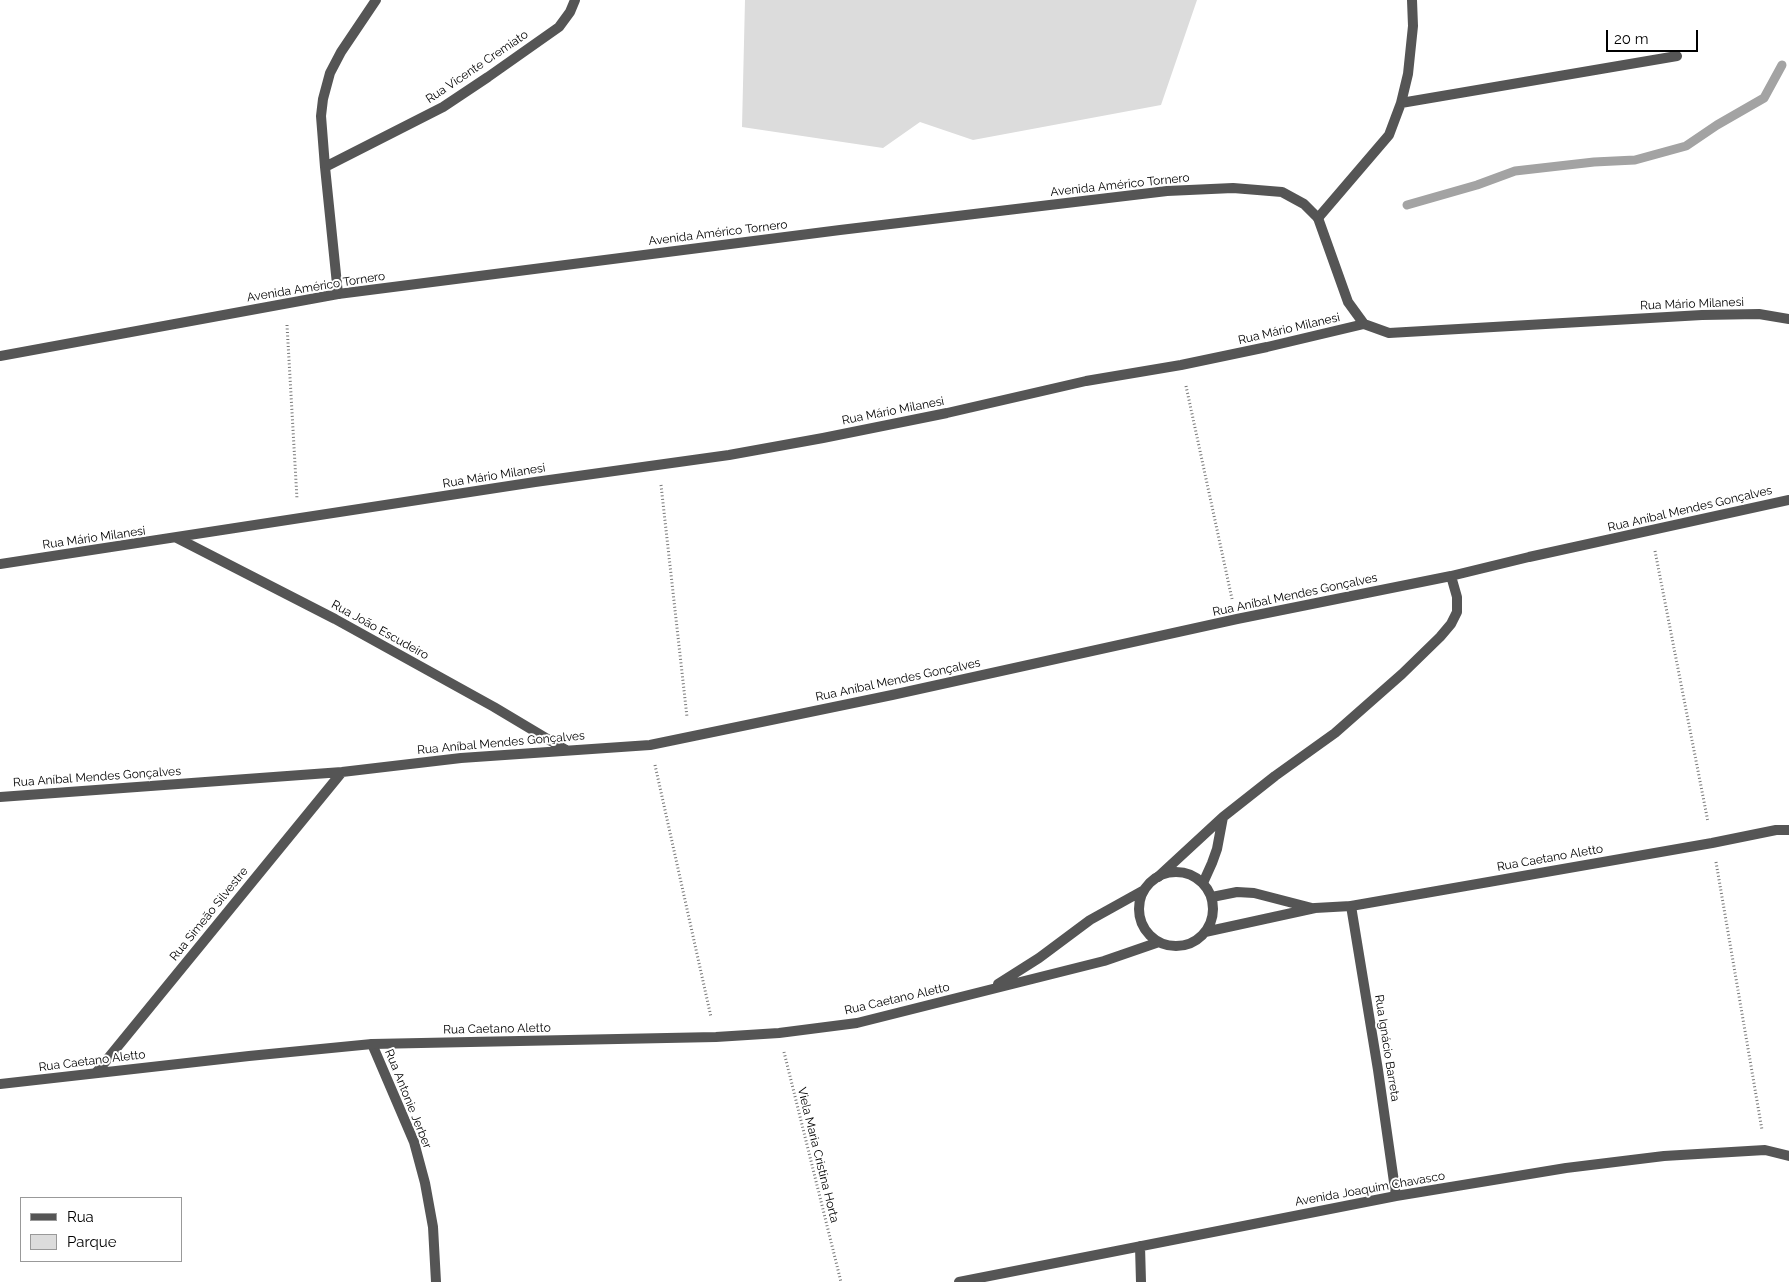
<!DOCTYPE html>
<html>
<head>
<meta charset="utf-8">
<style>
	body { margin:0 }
	#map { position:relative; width:1789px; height:1282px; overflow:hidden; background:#fff; font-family:Raleway,sans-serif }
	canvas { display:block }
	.legend { position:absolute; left:20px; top:1197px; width:162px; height:65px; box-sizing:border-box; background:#fff; border:1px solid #999; margin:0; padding:6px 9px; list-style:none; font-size:15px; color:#000 }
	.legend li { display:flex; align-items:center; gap:10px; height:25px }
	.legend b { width:25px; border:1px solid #999 }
	.scale { position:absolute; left:1606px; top:30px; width:92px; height:22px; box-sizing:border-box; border:2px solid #000; border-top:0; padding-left:6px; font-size:15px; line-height:18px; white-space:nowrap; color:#000; -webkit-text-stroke:4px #fff; paint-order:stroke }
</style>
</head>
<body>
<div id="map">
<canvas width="1789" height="1282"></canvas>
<ul class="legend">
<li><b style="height:6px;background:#555"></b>Rua</li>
<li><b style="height:14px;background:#dcdcdc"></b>Parque</li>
</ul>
<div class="scale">20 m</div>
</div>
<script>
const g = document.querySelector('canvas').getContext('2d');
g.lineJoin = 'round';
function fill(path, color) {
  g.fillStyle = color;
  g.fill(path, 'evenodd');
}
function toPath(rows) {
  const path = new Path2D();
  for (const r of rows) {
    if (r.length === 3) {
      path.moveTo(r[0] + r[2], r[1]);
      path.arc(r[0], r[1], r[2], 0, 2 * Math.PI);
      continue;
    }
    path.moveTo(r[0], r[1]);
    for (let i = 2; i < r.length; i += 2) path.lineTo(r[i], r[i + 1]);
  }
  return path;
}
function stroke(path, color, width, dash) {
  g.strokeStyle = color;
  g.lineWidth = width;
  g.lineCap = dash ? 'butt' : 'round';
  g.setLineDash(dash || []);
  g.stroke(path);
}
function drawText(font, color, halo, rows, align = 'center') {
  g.font = font + ' Raleway,sans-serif';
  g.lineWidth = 4;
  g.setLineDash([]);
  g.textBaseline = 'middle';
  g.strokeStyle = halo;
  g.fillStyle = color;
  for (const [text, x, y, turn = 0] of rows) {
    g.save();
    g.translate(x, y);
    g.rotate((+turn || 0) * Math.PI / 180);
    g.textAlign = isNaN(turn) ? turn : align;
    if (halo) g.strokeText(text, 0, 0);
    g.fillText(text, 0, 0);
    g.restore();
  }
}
const green = toPath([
	[745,0,1197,0,1161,105,973,140,920,122,883,148,742,127]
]);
const stream = toPath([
	[1407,205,1477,185,1515,171,1594,162,1635,160,1686,146,1717,125,1764,98,1782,65]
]);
const path = toPath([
	[287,325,297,499],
	[1186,386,1232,599],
	[661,485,687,717],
	[1655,551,1708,822],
	[655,765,711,1017],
	[1716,862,1762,1130],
	[784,1052,841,1282]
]);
const minor = toPath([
	[1401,103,1677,56],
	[325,167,443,107,488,77,559,27,570,12,575,0],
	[1318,218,1389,135,1401,103,1408,74,1413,26,1412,0],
	[338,294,325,167,321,116,323,99,330,73,341,52,376,0],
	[177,538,335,619,494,707,566,750],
	[0,564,535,482,729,455,823,438,947,413,1086,381,1181,365,1267,347,1364,324],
	[0,797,342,772,461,758,650,745,892,695,1237,619,1451,576,1529,557,1789,500],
	[1158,877,1223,817,1275,776,1335,733,1402,674,1440,637,1451,624,1457,612,1457,597,1451,576],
	[1203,883,1212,863,1217,849,1223,817],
	[1351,906,1378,1070,1396,1196],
	[372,1044,414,1142,425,1183,433,1227,436,1282],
	[96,1073,342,772],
	[1140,1246,1141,1282],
	[959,1282,1396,1196,1566,1168,1664,1156,1765,1150,1789,1156]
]);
const tertiary = toPath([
	[0,356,338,294,840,230,1167,191,1233,188,1282,192,1304,204,1318,218,1348,302,1364,324,1389,333,1702,315,1759,314,1789,319],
	[1176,909,37],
	[1212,897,1237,892,1254,893,1312,908],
	[1205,932,1315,908,1351,906,1712,843,1776,830,1789,830],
	[998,984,1039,958,1090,920,1144,890],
	[0,1084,249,1056,372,1044,716,1037,779,1033,857,1023,1104,961,1159,942]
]);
const streetNames = [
	["Rua Vicente Cremiato",477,67,-34],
	["Avenida Américo Tornero",1120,185,-6],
	["Avenida Américo Tornero",718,233,-7],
	["Avenida Américo Tornero",316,287,-9],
	["Rua Mário Milanesi",1692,304,-2],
	["Rua Mário Milanesi",1289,329,-13],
	["Rua Mário Milanesi",893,411,-11],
	["Rua Mário Milanesi",494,476,-9],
	["Rua Aníbal Mendes Gonçalves",1690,509,-13],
	["Rua Mário Milanesi",94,538,-8],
	["Rua Aníbal Mendes Gonçalves",1295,595,-12],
	["Rua João Escudeiro",380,630,29],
	["Rua Aníbal Mendes Gonçalves",898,680,-12],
	["Rua Aníbal Mendes Gonçalves",501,743,-5],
	["Rua Aníbal Mendes Gonçalves",97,777,-4],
	["Rua Caetano Aletto",1550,858,-10],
	["Rua Simeão Silvestre",209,914,-51],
	["Rua Caetano Aletto",897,999,-13],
	["Rua Caetano Aletto",497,1029,-1],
	["Rua Ignácio Barreta",1387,1048,81],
	["Rua Caetano Aletto",92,1061,-7],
	["Rua Antonie Jerber",408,1099,68],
	["Viela Maria Cristina Horta",818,1155,76],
	["Avenida Joaquim Chavasco",1370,1189,-10]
];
fill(green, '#dcdcdc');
stroke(stream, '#a3a3a3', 9);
stroke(path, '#777', 3, [1, 2.5]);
stroke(minor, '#555', 10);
stroke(tertiary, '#555', 10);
drawText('12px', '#000', '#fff', streetNames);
</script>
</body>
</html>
